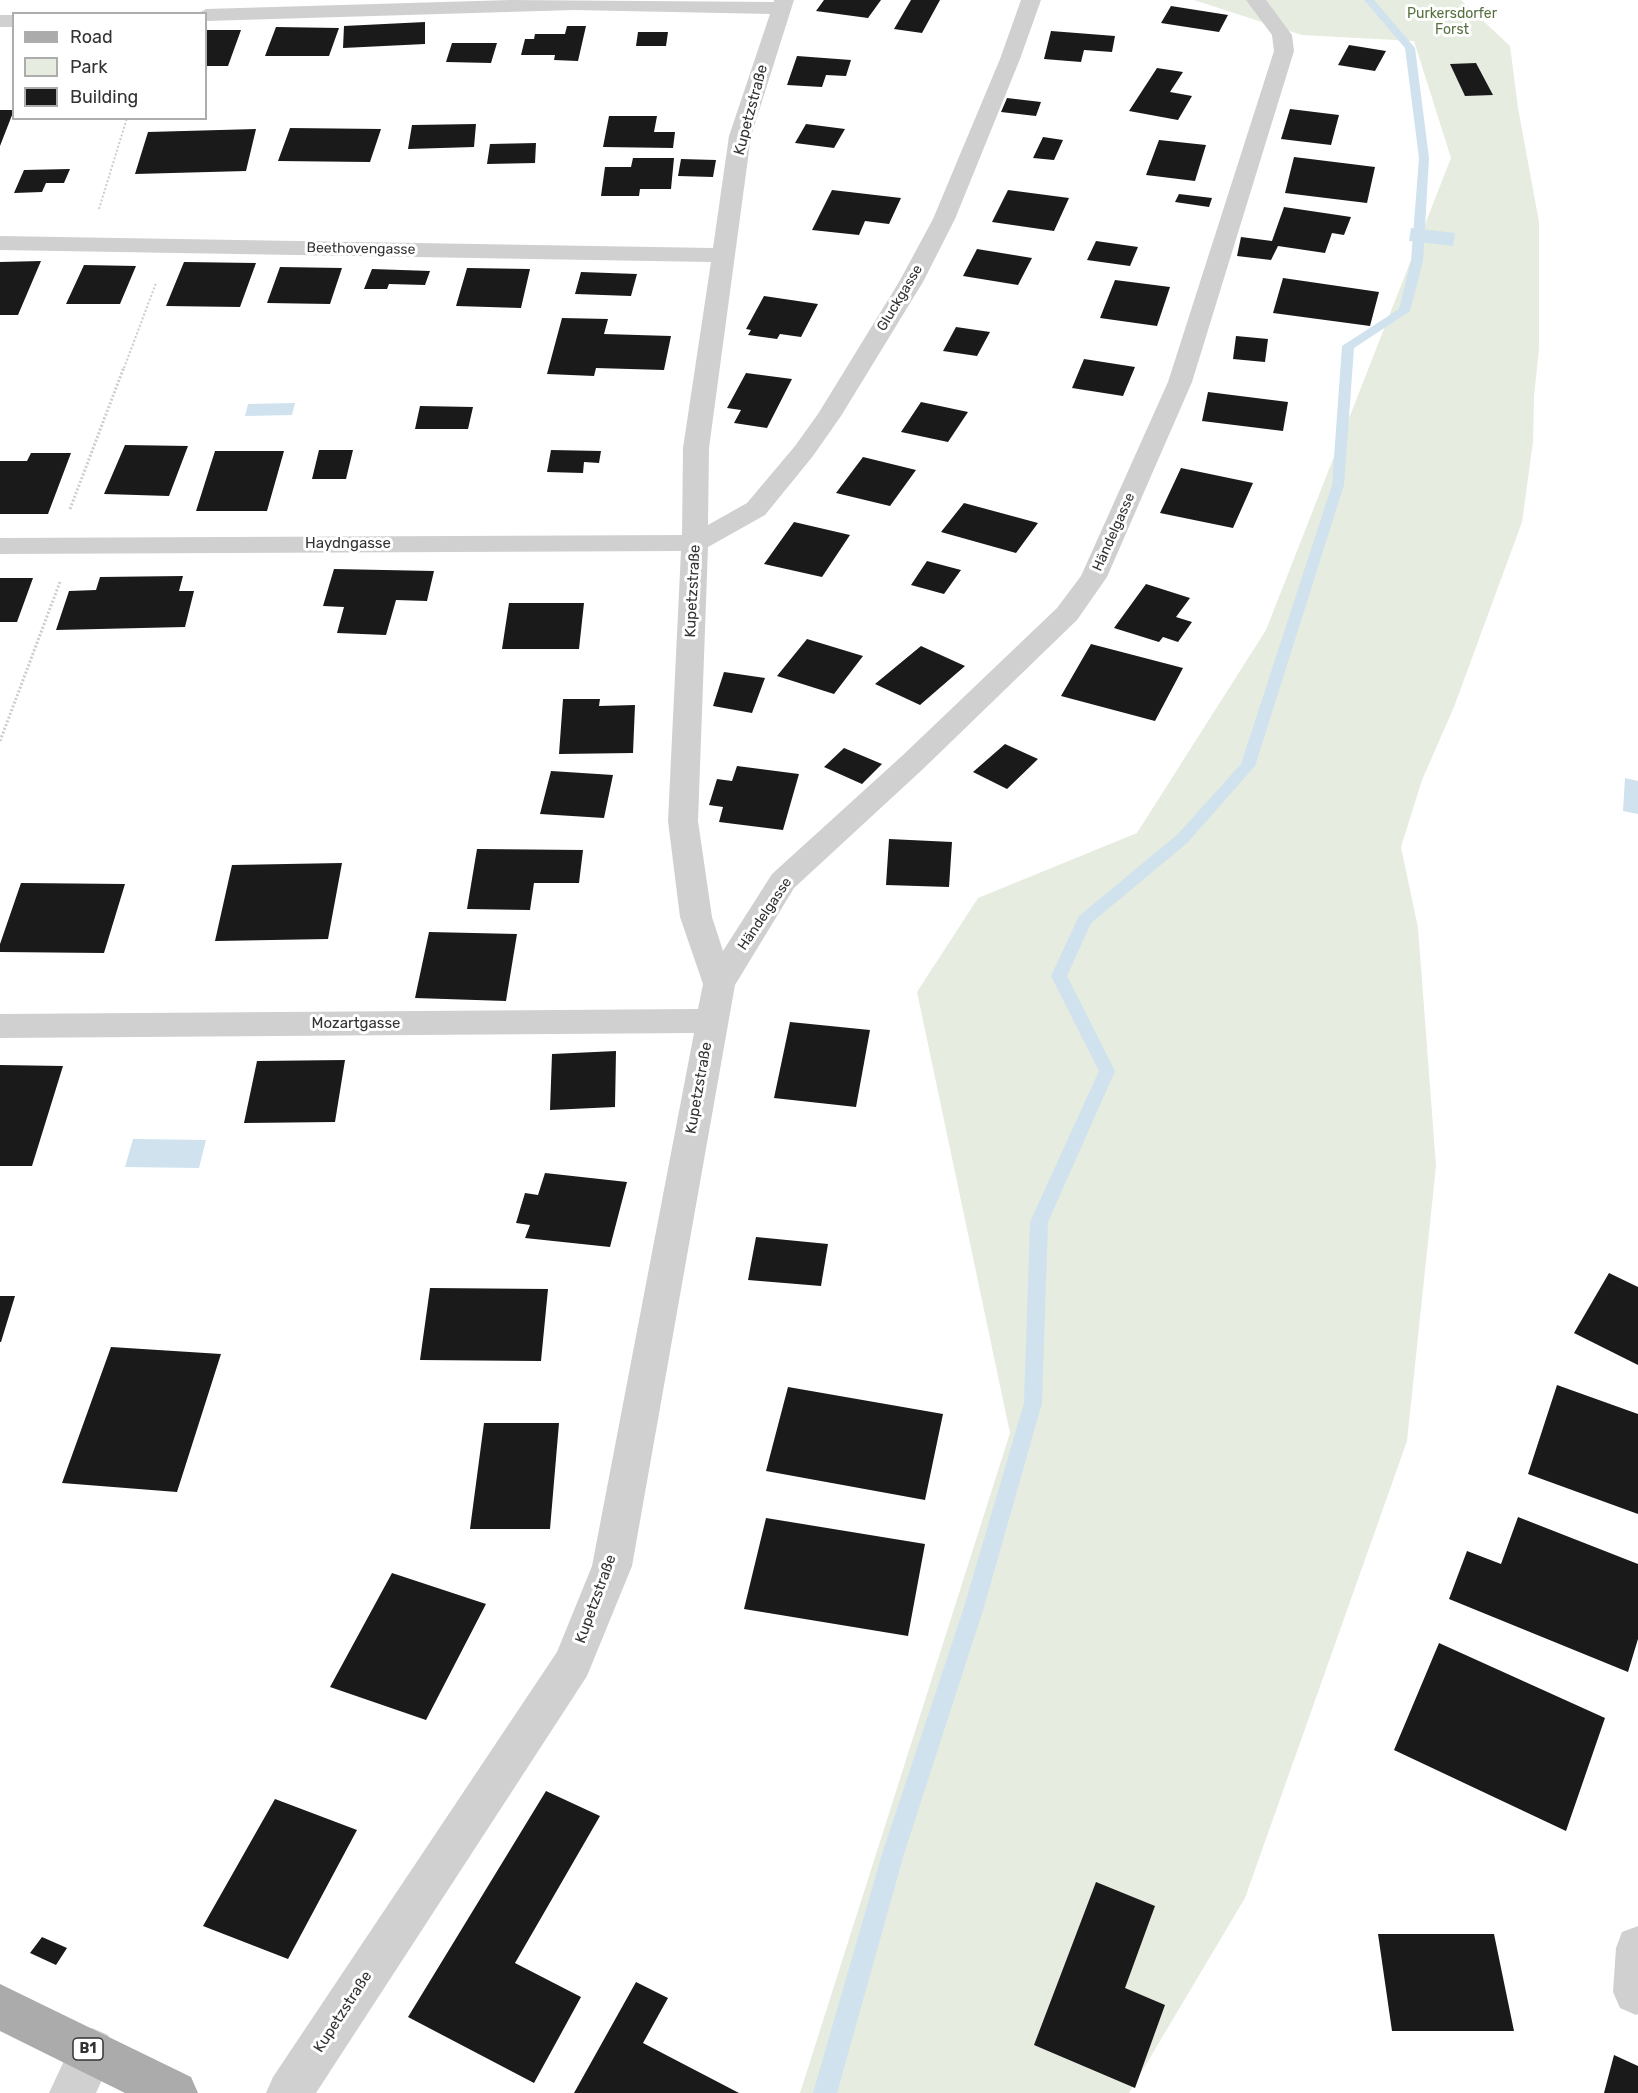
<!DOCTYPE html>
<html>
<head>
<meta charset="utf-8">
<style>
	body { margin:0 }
	#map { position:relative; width:1638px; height:2093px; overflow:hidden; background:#fff; font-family:Rubik,sans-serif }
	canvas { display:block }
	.legend { position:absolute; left:12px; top:12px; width:195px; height:108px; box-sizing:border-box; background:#fff; border:2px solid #adadad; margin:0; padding:8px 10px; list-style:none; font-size:18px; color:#333 }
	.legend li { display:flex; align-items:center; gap:12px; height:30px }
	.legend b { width:30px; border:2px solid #adadad }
</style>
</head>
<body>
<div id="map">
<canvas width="1638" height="2093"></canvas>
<ul class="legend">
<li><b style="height:8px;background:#ababab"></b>Road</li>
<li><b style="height:16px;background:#e6ecdf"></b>Park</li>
<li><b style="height:16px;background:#1a1a1a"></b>Building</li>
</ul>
</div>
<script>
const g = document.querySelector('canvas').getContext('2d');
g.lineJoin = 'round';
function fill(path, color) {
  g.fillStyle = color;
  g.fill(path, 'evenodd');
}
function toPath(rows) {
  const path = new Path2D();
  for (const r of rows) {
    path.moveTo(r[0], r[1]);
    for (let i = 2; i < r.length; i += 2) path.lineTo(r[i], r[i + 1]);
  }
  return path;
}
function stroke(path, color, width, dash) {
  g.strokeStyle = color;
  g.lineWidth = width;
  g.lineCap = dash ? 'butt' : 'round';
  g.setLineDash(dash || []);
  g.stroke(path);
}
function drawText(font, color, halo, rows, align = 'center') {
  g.font = font + ' Rubik,sans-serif';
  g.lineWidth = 6;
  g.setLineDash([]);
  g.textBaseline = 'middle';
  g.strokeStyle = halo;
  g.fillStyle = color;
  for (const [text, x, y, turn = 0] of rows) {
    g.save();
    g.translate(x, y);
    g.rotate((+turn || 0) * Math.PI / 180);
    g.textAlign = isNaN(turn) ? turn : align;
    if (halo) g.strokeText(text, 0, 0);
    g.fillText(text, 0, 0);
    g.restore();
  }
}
const green = toPath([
	[1194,0,1461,0,1510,46,1518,108,1539,222,1539,349,1534,396,1533,442,1522,522,1454,707,1422,780,1401,847,1418,928,1436,1166,1407,1441,1245,1898,1129,2093,800,2093,1010,1433,917,992,978,898,1137,833,1266,630,1451,158,1414,41,1302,35]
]);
const water = toPath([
	[1411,228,1455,233,1453,246,1409,241],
	[295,403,292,415,245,416,248,404],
	[1625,778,1638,781,1638,814,1623,811],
	[133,1139,206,1140,199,1168,125,1167]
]);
const stream = toPath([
	[1364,0,1374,0,1415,48,1429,158,1423,261,1410,311,1354,348,1344,485,1255,766,1187,843,1091,923,1067,976,1115,1071,1048,1222,1042,1403,984,1607,904,1854,837,2093,813,2093,882,1854,964,1607,1024,1403,1030,1222,1099,1071,1051,976,1079,916,1177,835,1241,764,1332,485,1342,346,1399,309,1411,261,1419,158,1405,48,1364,0]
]);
const building = toPath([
	[824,0,881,0,868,18,816,11],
	[911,0,940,0,922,33,894,29],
	[1171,6,1228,15,1219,32,1161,23],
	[425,22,425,44,343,48,344,26],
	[567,26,586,26,578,61,554,60,555,55,521,55,525,39,534,39,535,34,565,34],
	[276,27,339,28,329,56,265,56],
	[206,30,241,30,228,66,206,66],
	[1051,31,1115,36,1112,52,1084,50,1081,62,1044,59],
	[638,32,668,32,666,46,636,46],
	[452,43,497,43,491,63,446,62],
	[1349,45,1386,51,1375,71,1338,65],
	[797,56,851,60,846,76,826,75,822,87,787,85],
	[1476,63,1493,95,1465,96,1450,64],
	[1157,68,1183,72,1170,92,1192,96,1178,120,1129,111],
	[1007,98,1041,102,1036,116,1001,112],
	[1290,109,1339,115,1331,145,1281,139],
	[0,110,14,110,0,146],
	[609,116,657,116,654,132,675,132,673,148,603,147],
	[476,124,474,147,408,149,412,125],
	[806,124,845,129,834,148,795,143],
	[290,128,381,129,370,162,278,161],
	[256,129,246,171,135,174,148,132],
	[1043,137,1063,140,1054,160,1033,158],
	[1159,140,1206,145,1195,181,1146,175],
	[536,143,535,163,487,164,490,144],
	[1294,157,1375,167,1367,203,1285,193],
	[633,158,674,158,671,189,640,189,639,196,601,196,605,167,631,167],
	[681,159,716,160,713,177,678,176],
	[70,169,64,183,46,183,42,192,14,193,24,170],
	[832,190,901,198,889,224,865,221,859,235,812,230],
	[1008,190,1069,198,1054,231,992,222],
	[1179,194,1212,198,1209,207,1175,202],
	[1284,207,1351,217,1344,235,1332,233,1325,253,1278,246,1271,260,1237,256,1241,237,1272,241],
	[1096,241,1138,247,1130,266,1087,260],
	[977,249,1032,258,1018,285,963,276],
	[41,261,18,315,0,315,0,262],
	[184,262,256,263,240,307,166,306],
	[84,265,136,266,120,304,66,304],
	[280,267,342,268,330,304,267,303],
	[467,268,530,269,521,308,456,306],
	[372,269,430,271,425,285,389,284,387,289,364,289],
	[581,272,637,274,631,296,575,294],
	[1283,278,1379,292,1370,326,1273,313],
	[1115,280,1170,287,1157,326,1100,318],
	[764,296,818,304,801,337,780,334,777,339,748,335,751,330,746,329],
	[562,318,608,319,604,334,671,336,664,370,596,368,594,376,547,374],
	[956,327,990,332,977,356,943,351],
	[1236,336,1268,339,1265,362,1233,359],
	[1084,359,1135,367,1123,396,1072,388],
	[746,373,792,379,767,428,734,423,741,410,727,408],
	[1208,392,1288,402,1283,431,1202,421],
	[921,402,968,412,948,442,901,432],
	[420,406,473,407,468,429,415,429],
	[125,445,188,446,169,496,104,494],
	[319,450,353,450,346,479,312,479],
	[551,450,601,451,599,463,584,462,583,473,547,472],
	[215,451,284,451,267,511,196,511],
	[31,453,71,453,48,514,0,514,0,461,27,461],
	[863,457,916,470,890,506,836,493],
	[1181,468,1253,483,1233,528,1160,513],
	[964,503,1038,523,1016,553,941,532],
	[794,522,850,535,822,577,764,564],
	[927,561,961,570,944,594,911,585],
	[334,569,434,571,427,601,396,600,386,635,337,633,344,607,323,606],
	[183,576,179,591,194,591,185,627,56,630,69,591,96,590,100,577],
	[0,578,33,578,17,622,0,622],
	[1146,584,1190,598,1176,617,1192,622,1178,642,1163,637,1159,642,1114,628],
	[509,603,584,603,579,649,502,649],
	[807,639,863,656,834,694,777,676],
	[1091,644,1183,668,1155,721,1061,696],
	[921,646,965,666,920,705,875,684],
	[724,672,765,678,752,713,713,706],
	[563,699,600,699,599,706,635,705,633,753,559,754],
	[1005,744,1038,759,1007,789,973,772],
	[844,748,882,764,862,784,824,767],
	[737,766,799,774,783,830,719,822,723,807,709,805,717,779,732,781],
	[551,771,613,775,604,818,540,814],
	[889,839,952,842,949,887,886,885],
	[477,849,583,850,579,883,534,883,530,910,467,909],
	[342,863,328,939,215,941,232,865],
	[21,883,125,884,104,953,0,952,0,944],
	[429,932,517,934,506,1001,415,998],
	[790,1022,870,1030,856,1107,774,1098],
	[616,1051,615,1107,550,1110,552,1054],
	[345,1060,335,1122,244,1123,257,1061],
	[0,1065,63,1066,32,1166,0,1166],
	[545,1173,627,1182,610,1247,525,1238,530,1225,516,1223,525,1193,538,1195],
	[756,1237,828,1244,821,1286,748,1280],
	[1609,1273,1638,1287,1638,1365,1574,1333],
	[430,1288,548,1289,541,1361,420,1360],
	[0,1296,15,1296,1,1342,0,1342],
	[111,1347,221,1354,177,1492,62,1483],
	[1557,1385,1638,1414,1638,1514,1528,1474],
	[788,1387,943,1414,925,1500,766,1471],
	[484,1423,559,1423,550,1529,470,1529],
	[1518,1517,1638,1564,1638,1639,1628,1672,1449,1599,1467,1551,1501,1564],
	[766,1518,925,1544,908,1636,744,1609],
	[392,1573,486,1604,426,1720,330,1687],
	[1439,1643,1605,1718,1566,1831,1394,1750],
	[546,1791,600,1816,515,1963,581,1997,534,2083,408,2017],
	[275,1799,357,1830,288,1959,203,1926],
	[1096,1882,1155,1906,1125,1988,1165,2005,1135,2088,1034,2045],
	[1378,1934,1494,1934,1514,2031,1392,2031],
	[42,1937,67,1948,56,1965,30,1953],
	[636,1982,668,1998,643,2043,739,2093,574,2093],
	[1614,2055,1638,2066,1638,2093,1604,2093]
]);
const pathFar1 = toPath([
	[99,209,127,118],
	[124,368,156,283]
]);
const path = toPath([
	[70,509,124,367],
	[0,741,60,582]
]);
const street = toPath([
	[511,0,774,2,774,0,794,0,751,136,709,448,708,525,747,503,795,446,818,414,899,282,933,219,1000,59,1021,0,1041,0,1020,59,955,219,923,282,841,416,813,456,765,515,708,547,698,821,712,917,723,951,772,874,903,755,1057,608,1081,576,1168,382,1274,51,1272,35,1246,0,1266,0,1292,35,1294,51,1192,382,1107,577,1077,620,923,769,794,888,735,985,632,1566,587,1676,316,2093,266,2093,273,2077,557,1652,592,1566,694,1033,0,1038,0,1014,698,1009,703,984,680,917,668,821,681,551,0,554,0,538,682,535,683,448,711,262,0,250,0,236,713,248,729,136,770,14,574,10,206,21,206,14,197,14,206,9,511,0],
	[0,15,14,15,14,27,0,27,0,15],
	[1638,1926,1638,2014,1636,2015,1620,2008,1613,1992,1616,1948,1622,1932,1638,1926],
	[92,2028,108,2035,115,2051,96,2093,49,2093,76,2035,92,2028]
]);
const primary = toPath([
	[0,1984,191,2077,198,2093,125,2093,0,2031,0,1984]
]);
const farParknames = [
	["Purkersdorfer",1452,14],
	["Forst",1452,30]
];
const farStreetnames = [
	["Beethovengasse",361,249,1],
	["Gluckgasse",900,298,-59],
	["Händelgasse",1114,532,-66],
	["Händelgasse",765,914,-56]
];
const shields = [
	[88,2049,30]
];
const shieldNames = [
	["B1",88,2049]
];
const streetNames = [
	["Kupetzstraße",751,110,-75],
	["Haydngasse",348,544],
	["Kupetzstraße",693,591,-87],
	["Mozartgasse",356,1024],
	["Kupetzstraße",699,1088,-80],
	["Kupetzstraße",596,1599,-70],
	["Kupetzstraße",343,2012,-57]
];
fill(green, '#e6ecdf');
fill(water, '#cfe2ee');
fill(stream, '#cfe2ee');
fill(building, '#1a1a1a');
stroke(pathFar1, '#cdcdcd', 2, [2, 2]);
stroke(path, '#cdcdcd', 3, [2, 2]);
fill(street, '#d0d0d0');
fill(primary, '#ababab');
drawText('14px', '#56703f', '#fff', farParknames);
drawText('14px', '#333', '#fff', farStreetnames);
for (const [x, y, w] of shields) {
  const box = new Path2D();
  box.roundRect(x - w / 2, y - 11, w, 22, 4.5);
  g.fillStyle = '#fff';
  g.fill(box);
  stroke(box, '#333', 1.5);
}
drawText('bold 14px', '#333', null, shieldNames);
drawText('15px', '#333', '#fff', streetNames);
</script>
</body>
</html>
